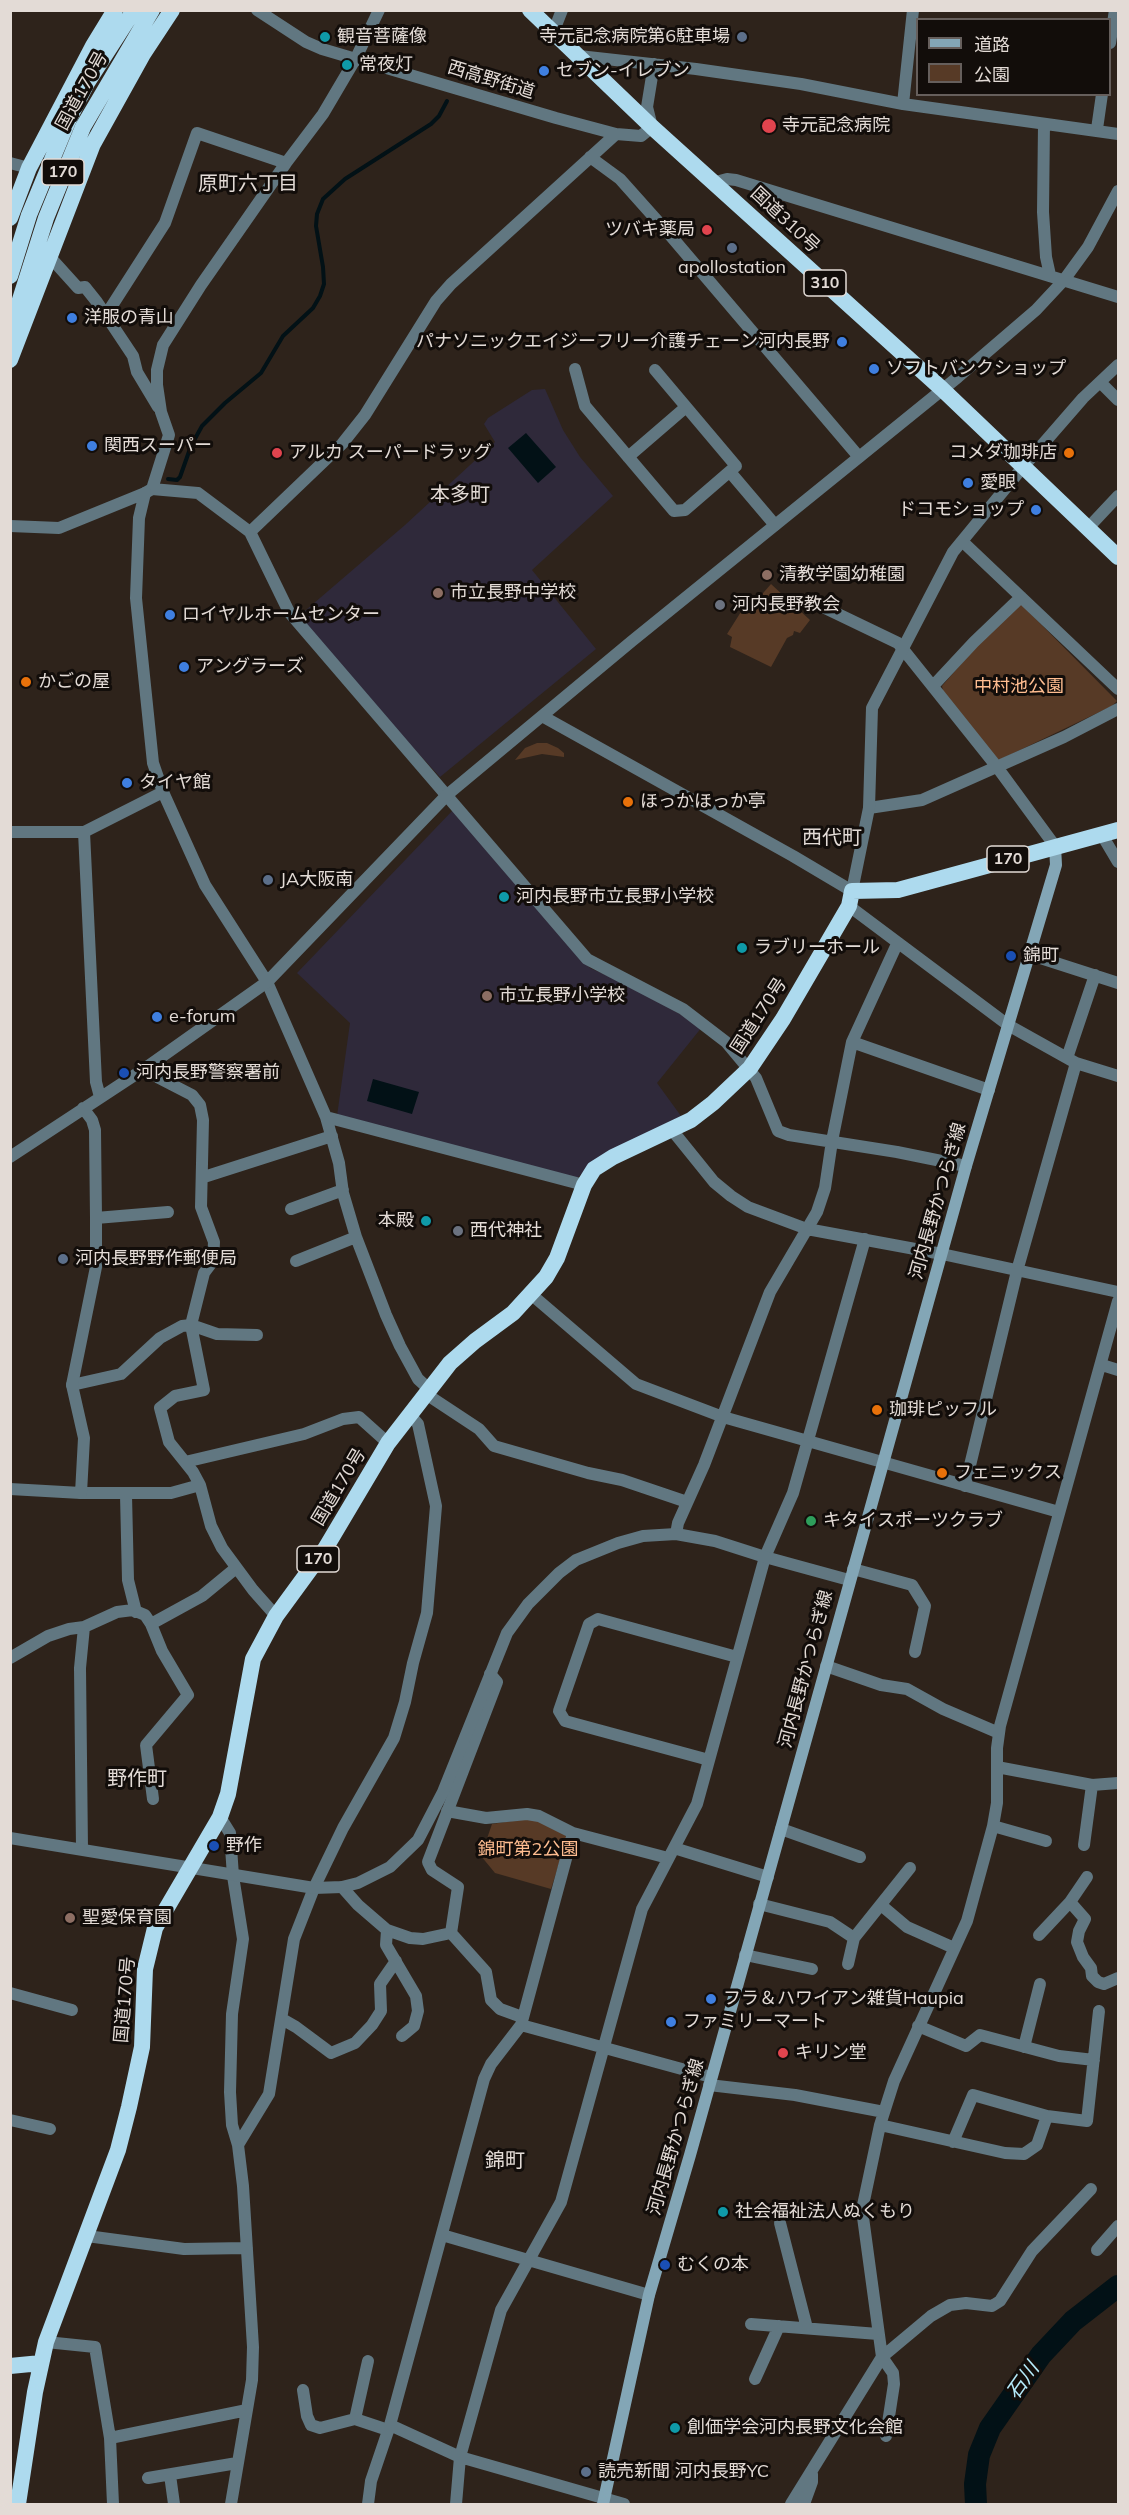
<!DOCTYPE html>
<html>
<head>
<meta charset="utf-8">
<style>
	body { margin:0 }
	#map { position:relative; width:1129px; height:2515px; overflow:hidden; background:#2e231b; font-family:Mulish,"Noto Sans JP",sans-serif }
	canvas { display:block }
	.frame { position:absolute; inset:0; border:12px solid #e3dbd6; pointer-events:none }
	.legend { position:absolute; left:916px; top:18px; width:195px; height:78px; box-sizing:border-box; background:#120d0a; border:2px solid #665f5c; margin:0; padding:8px 10px; list-style:none; font-size:18px; color:#e3dbd6 }
	.legend li { display:flex; align-items:center; gap:12px; height:30px }
	.legend b { width:30px; border:2px solid #665f5c }
</style>
</head>
<body>
<div id="map">
<canvas width="1129" height="2515"></canvas>
<div class="frame"></div>
<ul class="legend">
<li><b style="height:8px;background:#83a6b6"></b>道路</li>
<li><b style="height:16px;background:#573a26"></b>公園</li>
</ul>
</div>
<script>
const g = document.querySelector('canvas').getContext('2d');
g.lineJoin = 'round';
function fill(path, color) {
  g.fillStyle = color;
  g.fill(path, 'evenodd');
}
function toPath(rows) {
  const path = new Path2D();
  for (const r of rows) {
    path.moveTo(r[0], r[1]);
    for (let i = 2; i < r.length; i += 2) path.lineTo(r[i], r[i + 1]);
  }
  return path;
}
function stroke(path, color, width, dash) {
  g.strokeStyle = color;
  g.lineWidth = width;
  g.lineCap = dash ? 'butt' : 'round';
  g.setLineDash(dash || []);
  g.stroke(path);
}
function drawText(font, color, halo, rows, align = 'center') {
  g.font = font + ' Mulish,"Noto Sans JP",sans-serif';
  g.lineWidth = 6;
  g.setLineDash([]);
  g.textBaseline = 'middle';
  g.strokeStyle = halo;
  g.fillStyle = color;
  for (const [text, x, y, turn = 0] of rows) {
    g.save();
    g.translate(x, y);
    g.rotate((+turn || 0) * Math.PI / 180);
    g.textAlign = isNaN(turn) ? turn : align;
    if (halo) g.strokeText(text, 0, 0);
    g.fillText(text, 0, 0);
    g.restore();
  }
}
const education = toPath([
	[545,389,563,430,580,457,613,496,532,570,596,649,440,777,350,679,299,616,405,525,495,442,484,424,488,418,532,390],
	[453,810,590,968,637,989,702,1027,657,1083,681,1116,597,1159,574,1181,337,1116,350,1023,297,973]
]);
const green = toPath([
	[771,584,810,620,800,633,794,631,793,635,787,638,771,667,730,647,732,637,727,634,744,607,750,608],
	[1017,600,1117,701,1112,706,997,761,943,691,942,686],
	[537,743,547,743,558,748,564,753,564,757,542,754,515,760,525,748],
	[532,1818,564,1834,567,1838,551,1889,495,1873,481,1856,492,1824]
]);
const water = toPath([
	[526,433,556,467,538,483,508,448],
	[373,1079,419,1092,412,1114,367,1101]
]);
const stream = toPath([
	[168,479,177,480,180,477,191,446,202,426,225,403,261,373,283,336,313,308,320,296,324,284,323,267,316,226,317,214,323,199,345,179,431,124,439,116,447,101]
]);
const river = toPath([
	[976,2504,975,2484,979,2455,990,2428,1041,2355,1073,2321,1118,2286]
]);
const minor = toPath([
	[257,10,306,42,322,49,556,118,616,134,641,136,652,127,647,107,654,64],
	[553,33,562,10],
	[1110,43,1115,10],
	[579,56,696,69,801,84,903,104,1118,134],
	[903,104,913,10],
	[1044,124,1043,212,1046,257,1050,275],
	[1097,129,1102,94],
	[590,157,620,179,670,235,859,457],
	[10,163,29,168],
	[716,182,727,179,736,180,1118,297],
	[50,257,78,288,85,287,97,302,133,356,137,372,158,407],
	[106,315,165,223,197,133,286,163],
	[575,369,585,406,674,511,685,510,736,466,655,370],
	[1100,382,1118,400],
	[628,457,686,407],
	[1023,467,1083,398,1118,365],
	[730,472,775,525],
	[152,489,169,435,161,412,157,385,157,370,163,345,201,285,286,163,323,114,356,58,379,10],
	[145,493,152,489,198,493,250,532,289,612,587,959,683,1009,726,1042,756,1078,778,1131,789,1135,897,1152,966,1166],
	[1088,528,1118,496],
	[250,532,342,444,365,415,436,301,451,284,616,134],
	[963,542,1118,689],
	[821,606,898,643,997,767,1055,846],
	[933,686,974,642,1021,597],
	[869,808,922,800,1064,737,1118,709],
	[1102,835,1118,862],
	[849,906,1008,1025,1076,1063,1118,1076],
	[1028,954,1118,983],
	[267,982,326,1117,339,1163,343,1193,356,1237,386,1315,400,1346,418,1379,430,1390],
	[852,1042,989,1090],
	[1067,1058,1095,975],
	[147,1067,159,1078,192,1095,200,1105,203,1120,201,1207,214,1242,213,1261,204,1273,191,1325,204,1390,175,1396,160,1408,169,1442,193,1472,200,1485],
	[326,1117,584,1185],
	[672,1130,714,1182,731,1196,748,1207,807,1229,942,1254,1118,1292],
	[204,1177,332,1136],
	[291,1209,343,1190],
	[96,1218,168,1212],
	[296,1261,356,1237],
	[532,1295,636,1384,723,1417,1059,1512],
	[1102,1365,1118,1370],
	[72,1385,121,1374,160,1338,182,1326,191,1325,217,1334,257,1335],
	[426,1394,479,1429,494,1446,588,1473,622,1480,687,1502],
	[185,1462,304,1434,343,1419,359,1417,388,1443],
	[965,1486,1017,1271,1076,1063],
	[81,1493,171,1493,200,1485,211,1526,222,1548,253,1590,276,1616],
	[126,1495,128,1580,136,1612],
	[676,1534,678,1523,704,1465,770,1292,817,1212,825,1188,832,1141,852,1042,897,944],
	[853,1569,912,1585,925,1606,915,1652],
	[151,1624,162,1651,188,1695,146,1745,153,1799],
	[10,1658,48,1636,69,1629,84,1627],
	[826,1666,881,1685,907,1689,943,1709,999,1733],
	[490,1674,497,1682,428,1862,432,1870,458,1887,451,1933,486,1972,491,2000,500,2009,522,2017],
	[709,1760,565,1721,559,1711,589,1624,598,1619,737,1657],
	[997,1767,1092,1785,1118,1783],
	[447,1811,486,1818,527,1814,539,1816,573,1833,668,1858],
	[220,1817,230,1833,233,1876,243,1939,232,2014,230,2092,232,2125,238,2145,243,2186,253,2347,252,2380,231,2504],
	[993,1826,1046,1841],
	[781,1829,860,1857],
	[1084,1845,1092,1785],
	[674,1848,768,1877],
	[82,1849,80,1668,84,1627,117,1612,133,1610,145,1615,151,1624,202,1596,236,1568],
	[342,1887,358,1905,387,1930,410,1938,423,1939,451,1933],
	[1070,1902,1085,1919,1079,1931,1077,1942,1083,1957,1091,1968,1092,1976,1098,1982,1104,1984,1118,1978],
	[759,1904,830,1922,854,1938],
	[881,1905,907,1927,954,1948],
	[387,1930,386,1945,416,1996,418,2011,414,2026,402,2036],
	[1039,1935,1070,1902,1087,1877],
	[745,1955,812,1969],
	[848,1964,854,1938,910,1868],
	[10,1993,72,2010],
	[282,2019,296,2027,331,2053,355,2043,372,2025,381,2011,380,1984,396,1961],
	[521,2025,711,2077],
	[918,2026,966,2046,980,2035,1059,2056,1094,2060],
	[1024,2047,1040,1984],
	[709,2085,795,2095,884,2112],
	[10,2120,50,2129],
	[880,2125,1005,2153,1024,2154,1037,2145,1047,2116],
	[953,2142,973,2095,1047,2116,1087,2121,1099,2011],
	[238,2145,269,2094,294,1939,314,1888,343,1828,394,1738,405,1702,413,1663,427,1613,436,1506,418,1424,410,1415],
	[780,2223,807,2328],
	[442,2235,649,2295],
	[87,2236,184,2249,247,2248],
	[1097,2250,1118,2226],
	[751,2324,878,2334],
	[46,2342,95,2347,110,2438,113,2504],
	[755,2379,779,2326],
	[303,2390,307,2416,311,2425,320,2428,355,2419,388,2430],
	[355,2419,368,2361],
	[390,2425,460,2457,624,2504],
	[886,2436,894,2384,893,2373,882,2357,931,2316,950,2305,966,2303,992,2306,1000,2301,1032,2251,1091,2189],
	[110,2438,247,2410],
	[170,2475,174,2504],
	[148,2478,237,2463],
	[368,2504,371,2481,390,2425,484,2079,491,2064,521,2025,573,1833],
	[456,2504,460,2457,501,2310,561,2202,642,1909,697,1804,765,1557,793,1493,865,1239],
	[791,2504,882,2357,862,2210,880,2125,894,2081,967,1921,993,1826,997,1803,997,1748,1000,1726,1118,1301],
	[804,2504,812,2482,812,2474]
]);
const tertiary = toPath([
	[145,493,139,518,136,598,153,763,163,792,205,885,267,982],
	[10,526,59,528,145,493],
	[542,716,793,856,852,891,869,808,872,708,953,552,1023,467],
	[10,832,84,832,163,792],
	[84,832,96,1082,100,1097],
	[10,1157,147,1067,267,982,447,795,632,641,958,377,1036,310,1064,280,1088,247,1118,191],
	[10,1489,81,1493,84,1438,72,1385,96,1267,96,1218,95,1130,92,1120,83,1108],
	[10,1838,314,1888,342,1887,358,1883,390,1867,418,1840,443,1792,507,1633,528,1604,559,1573,576,1560,618,1543,643,1536,676,1534,715,1541,765,1557,849,1580]
]);
const secondary = toPath([
	[603,2504,649,2295,690,2155,966,1166,1056,865,1055,846]
]);
const trunk = toPath([
	[530,10,652,127,942,389,1118,557],
	[10,218,29,168,93,46,115,10],
	[10,276,29,215,68,121,87,83,134,10],
	[10,331,46,218,83,127,152,10],
	[10,360,93,144,143,54,172,10],
	[10,2366,41,2363],
	[18,2504,35,2392,46,2342,118,2150,129,2107,142,2047,145,1969,155,1928,220,1817,228,1794,253,1659,276,1616,325,1549,388,1443,450,1363,475,1341,513,1313,546,1277,557,1258,584,1185,594,1169,613,1157,691,1120,713,1103,750,1068,783,1019,849,906,852,891,898,890,1118,830]
]);
const markers = [
	[325,37,6,"#0f9aa8"],
	[742,37,6,"#5c6f8a"],
	[347,65,6,"#0f9aa8"],
	[544,71,6,"#3f7fe0"],
	[769,126,8,"#e0444e"],
	[707,230,6,"#e0444e"],
	[732,248,6,"#5c6f8a"],
	[72,318,6,"#3f7fe0"],
	[842,342,6,"#3f7fe0"],
	[874,369,6,"#3f7fe0"],
	[92,446,6,"#3f7fe0"],
	[277,453,6,"#e0444e"],
	[1069,453,6,"#e8710a"],
	[968,483,6,"#3f7fe0"],
	[1036,510,6,"#3f7fe0"],
	[767,575,6,"#8d6e63"],
	[438,593,6,"#8d6e63"],
	[720,605,6,"#6b7280"],
	[170,615,6,"#3f7fe0"],
	[184,667,6,"#3f7fe0"],
	[26,682,6,"#e8710a"],
	[127,783,6,"#3f7fe0"],
	[628,802,6,"#e8710a"],
	[268,880,6,"#5c6f8a"],
	[504,897,6,"#0f9aa8"],
	[742,948,6,"#0f9aa8"],
	[1011,956,6,"#1a4fb4"],
	[487,996,6,"#8d6e63"],
	[157,1017,6,"#3f7fe0"],
	[124,1073,6,"#1a4fb4"],
	[426,1221,6,"#0f9aa8"],
	[458,1231,6,"#6b7280"],
	[63,1259,6,"#5c6f8a"],
	[877,1410,6,"#e8710a"],
	[942,1473,6,"#e8710a"],
	[811,1521,6,"#2e9e5b"],
	[214,1846,6,"#1a4fb4"],
	[70,1918,6,"#8d6e63"],
	[711,1999,6,"#3f7fe0"],
	[671,2022,6,"#3f7fe0"],
	[783,2053,6,"#e0444e"],
	[723,2212,6,"#0f9aa8"],
	[665,2265,6,"#1a4fb4"],
	[675,2428,6,"#0f9aa8"],
	[586,2472,6,"#5c6f8a"]
];
const shields = [
	[63,172,42],
	[825,283,42],
	[1008,859,42],
	[318,1559,42]
];
const shieldNames = [
	["170",63,172],
	["310",825,283],
	["170",1008,859],
	["170",318,1559]
];
const poiNames = [
	["観音菩薩像",337,37],
	["寺元記念病院第6駐車場",730,37,"right"],
	["常夜灯",359,65],
	["セブン-イレブン",556,71],
	["寺元記念病院",782,126],
	["ツバキ薬局",695,230,"right"],
	["apollostation",732,268,"center"],
	["洋服の青山",84,318],
	["パナソニックエイジーフリー介護チェーン河内長野",830,342,"right"],
	["ソフトバンクショップ",886,369],
	["関西スーパー",104,446],
	["アルカ スーパードラッグ",289,453],
	["コメダ珈琲店",1057,453,"right"],
	["愛眼",980,483],
	["ドコモショップ",1024,510,"right"],
	["清教学園幼稚園",779,575],
	["市立長野中学校",450,593],
	["河内長野教会",732,605],
	["ロイヤルホームセンター",182,615],
	["アングラーズ",196,667],
	["かごの屋",38,682],
	["タイヤ館",139,783],
	["ほっかほっか亭",640,802],
	["JA大阪南",280,880],
	["河内長野市立長野小学校",516,897],
	["ラブリーホール",754,948],
	["錦町",1023,956],
	["市立長野小学校",499,996],
	["e-forum",169,1017],
	["河内長野警察署前",136,1073],
	["本殿",414,1221,"right"],
	["西代神社",470,1231],
	["河内長野野作郵便局",75,1259],
	["珈琲ピッフル",889,1410],
	["フェニックス",954,1473],
	["キタイスポーツクラブ",823,1521],
	["野作",226,1846],
	["聖愛保育園",82,1918],
	["フラ＆ハワイアン雑貨Haupia",723,1999],
	["ファミリーマート",683,2022],
	["キリン堂",795,2053],
	["社会福祉法人ぬくもり",735,2212],
	["むくの本",677,2265],
	["創価学会河内長野文化会館",687,2428],
	["読売新聞 河内長野YC",598,2472]
];
const streetNames = [
	["西高野街道",491,80,17],
	["国道170号",82,91,-61],
	["国道310号",785,220,43],
	["国道170号",759,1016,-57],
	["河内長野かつらぎ線",938,1201,-74],
	["国道170号",339,1487,-59],
	["河内長野かつらぎ線",806,1669,-75],
	["国道170号",125,2000,-85],
	["河内長野かつらぎ線",676,2137,-74]
];
const parkNames = [
	["中村池公園",1019,687],
	["錦町第2公園",528,1850]
];
const neighbourhoodNames = [
	["原町六丁目",248,184],
	["本多町",460,495],
	["西代町",832,838],
	["野作町",137,1779],
	["錦町",505,2161]
];
const waterNames = [
	["石川",1023,2381,-55]
];
fill(education, '#2f293a');
fill(green, '#573a26');
fill(water, '#021116');
stroke(stream, '#021116', 4);
stroke(river, '#021116', 22);
stroke(minor, '#617781', 12);
stroke(tertiary, '#617781', 12);
stroke(secondary, '#83a6b6', 12);
stroke(trunk, '#addaee', 16);
for (const [x, y, r, color] of markers) {
  const dot = new Path2D();
  dot.arc(x, y, r, 0, 2 * Math.PI);
  g.fillStyle = color;
  g.fill(dot);
  stroke(dot, '#120d0a', 2);
}
for (const [x, y, w] of shields) {
  const box = new Path2D();
  box.roundRect(x - w / 2, y - 13, w, 26, 4.5);
  g.fillStyle = '#120d0a';
  g.fill(box);
  stroke(box, '#e3dbd6', 1.5);
}
drawText('bold 16px', '#e3dbd6', null, shieldNames);
drawText('18px', '#e3dbd6', '#120d0a', poiNames, 'left');
drawText('18px', '#e3dbd6', '#120d0a', streetNames);
drawText('18px', '#ffbd90', '#120d0a', parkNames);
drawText('20px', '#e3dbd6', '#120d0a', neighbourhoodNames);
drawText('italic 20px', '#b4e9f9', '#120d0a', waterNames);
</script>
</body>
</html>
